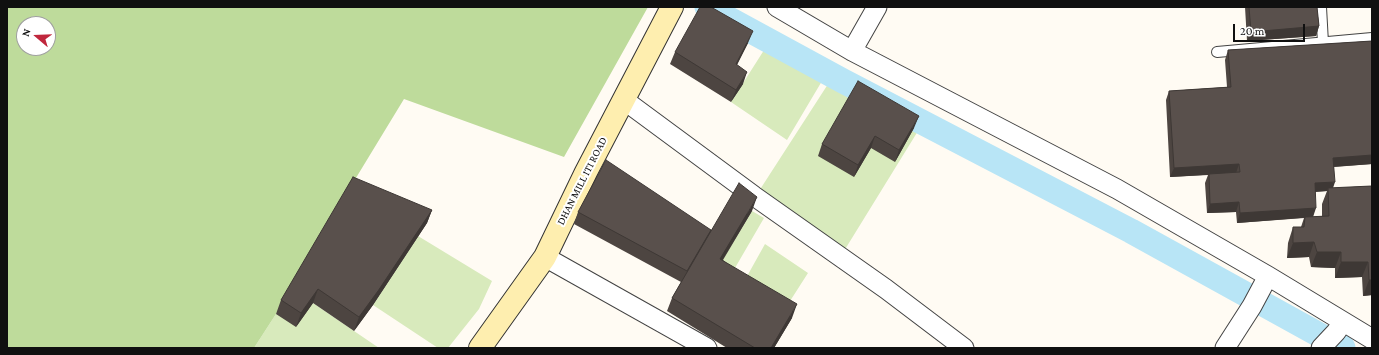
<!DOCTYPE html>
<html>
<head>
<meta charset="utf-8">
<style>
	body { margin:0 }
	#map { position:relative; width:1379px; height:355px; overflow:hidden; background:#fffbf3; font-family:"Crimson Pro",serif }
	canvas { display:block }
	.frame { position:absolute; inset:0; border:8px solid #101010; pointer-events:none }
	.north { position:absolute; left:16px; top:16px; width:40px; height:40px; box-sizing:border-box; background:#fff; border:1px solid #9f9f9f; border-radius:50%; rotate:289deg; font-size:11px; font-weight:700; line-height:16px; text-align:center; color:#101010 }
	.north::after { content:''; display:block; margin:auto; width:14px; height:18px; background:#c0273d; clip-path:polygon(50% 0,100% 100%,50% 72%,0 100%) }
	.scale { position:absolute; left:1233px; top:24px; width:72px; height:18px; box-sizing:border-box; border:2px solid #101010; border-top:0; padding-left:5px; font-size:12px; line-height:14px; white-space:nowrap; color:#101010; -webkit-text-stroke:3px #fff; paint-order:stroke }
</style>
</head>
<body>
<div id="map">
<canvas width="1379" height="355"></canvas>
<div class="frame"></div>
<div class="north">N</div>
<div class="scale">20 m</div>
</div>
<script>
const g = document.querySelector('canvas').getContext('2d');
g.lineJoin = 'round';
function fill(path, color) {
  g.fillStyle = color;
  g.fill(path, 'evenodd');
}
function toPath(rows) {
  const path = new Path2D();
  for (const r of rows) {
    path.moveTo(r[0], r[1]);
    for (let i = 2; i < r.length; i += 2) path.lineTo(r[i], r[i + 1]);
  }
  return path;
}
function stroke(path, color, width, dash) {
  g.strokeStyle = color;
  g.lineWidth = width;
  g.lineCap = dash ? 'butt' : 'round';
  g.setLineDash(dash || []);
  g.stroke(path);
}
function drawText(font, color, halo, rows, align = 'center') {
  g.font = font + ' "Crimson Pro",serif';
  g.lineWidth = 4;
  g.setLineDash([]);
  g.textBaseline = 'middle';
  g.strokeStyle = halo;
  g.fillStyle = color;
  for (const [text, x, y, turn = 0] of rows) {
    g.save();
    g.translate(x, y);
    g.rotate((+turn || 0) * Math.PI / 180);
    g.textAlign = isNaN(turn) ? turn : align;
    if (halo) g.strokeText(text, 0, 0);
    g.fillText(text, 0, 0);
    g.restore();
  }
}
const green = toPath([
	[766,47,822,81,787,140,731,102],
	[830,81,918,131,844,251,759,191],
	[752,211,764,218,728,280,715,272],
	[418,236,492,281,479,309,448,348,438,348,373,305],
	[765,244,808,273,783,312,741,287],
	[313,303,379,348,254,348,276,314]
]);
const forest = toPath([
	[7,7,648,7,564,157,404,99,348,191,276,314,254,348,7,348],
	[24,24,48,24,48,48,24,48]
]);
const canal = toPath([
	[707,7,843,81,1131,231,1343,348]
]);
const lane = toPath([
	[1321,7,1323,43],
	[1217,52,1372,38]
]);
const street = toPath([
	[777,7,852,51,1117,189,1268,276,1372,339],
	[852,51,877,7],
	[624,100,754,196,886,289,964,348],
	[545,257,707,348],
	[1225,348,1252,306,1268,276],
	[1321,348,1336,332,1343,322]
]);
const secondary = toPath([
	[480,348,545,257,586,172,672,7]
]);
const wall = toPath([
	[1245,7,1317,7,1319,26,1316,36,1247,41],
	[1372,41,1372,164,1334,167,1332,188,1372,186,1372,295,1363,296,1362,277,1335,278,1335,268,1311,267,1309,257,1287,258,1288,243,1293,227,1301,227,1304,218,1237,223,1236,212,1207,213,1205,183,1208,175,1170,177,1166,100,1169,91,1227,87,1225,60,1228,50],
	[1327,191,1322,204,1322,216,1313,217,1315,192],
	[748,43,737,65,743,84,731,102,670,64,675,52],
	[914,128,895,162,871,148,854,177,818,156,822,144],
	[432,210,427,223,373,305,354,331,313,303,296,327,276,314,281,300],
	[752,211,723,260,792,318,774,348,727,348,667,311,672,298,681,282,574,224,578,212,711,230]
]);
const shadedWall = toPath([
	[1319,26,1316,36,1247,41,1251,32],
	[753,31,748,43,731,76,736,64],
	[747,72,743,84,731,102,736,90],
	[919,116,914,128,895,162,899,150],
	[875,136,871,148,854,177,858,165],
	[1372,155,1372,164,1330,167,1333,158],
	[1239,164,1236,173,1170,177,1174,168],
	[1335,182,1332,191,1328,188,1327,191,1311,192,1315,183],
	[757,197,752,211,715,272,720,259],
	[1239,202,1236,212,1207,213,1210,204],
	[1316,208,1313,217,1237,223,1240,213],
	[432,210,427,223,373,305,354,331,359,317],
	[1314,242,1309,257,1287,258,1293,243],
	[1317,252,1341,252,1335,268,1311,267],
	[1341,262,1368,262,1362,277,1335,278],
	[1369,280,1372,280,1372,295,1363,296],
	[318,289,313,303,296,327,301,313],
	[797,304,792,318,774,348,771,348]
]);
const building = toPath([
	[700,7,711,7,753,31,736,64,747,72,736,90,675,52,700,7],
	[1249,7,1317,7,1319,26,1251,32,1249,7],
	[1372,41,1372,155,1333,158,1335,182,1315,183,1316,208,1240,213,1239,202,1210,204,1209,174,1240,172,1239,164,1174,168,1169,91,1231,87,1228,50,1372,41],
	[858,81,919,116,899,150,875,136,858,165,822,144,858,81],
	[606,160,711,230,687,271,578,212,606,160],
	[353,177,432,210,378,291,359,317,318,289,301,313,281,300,353,177],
	[739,183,757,197,720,259,797,304,771,348,755,348,672,298,739,183],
	[1372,186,1372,280,1369,280,1368,262,1341,262,1341,252,1317,252,1314,242,1293,243,1293,227,1304,227,1305,217,1329,216,1328,188,1372,186]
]);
const streetNames = [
	["DHAN MILL ITI ROAD",582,181,-63]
];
fill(green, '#d8eabc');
fill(forest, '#bedb9b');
stroke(canal, '#b8e5f6', 25);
stroke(lane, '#434343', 12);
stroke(street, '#434343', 21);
stroke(secondary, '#323232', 24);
stroke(lane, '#fff', 10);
stroke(street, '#fff', 19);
stroke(secondary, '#feeeaf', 22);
fill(wall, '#4d4541');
fill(shadedWall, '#3e3835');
fill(building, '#59504c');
stroke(building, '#3e3835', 1);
drawText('11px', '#101010', '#fff', streetNames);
</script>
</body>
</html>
